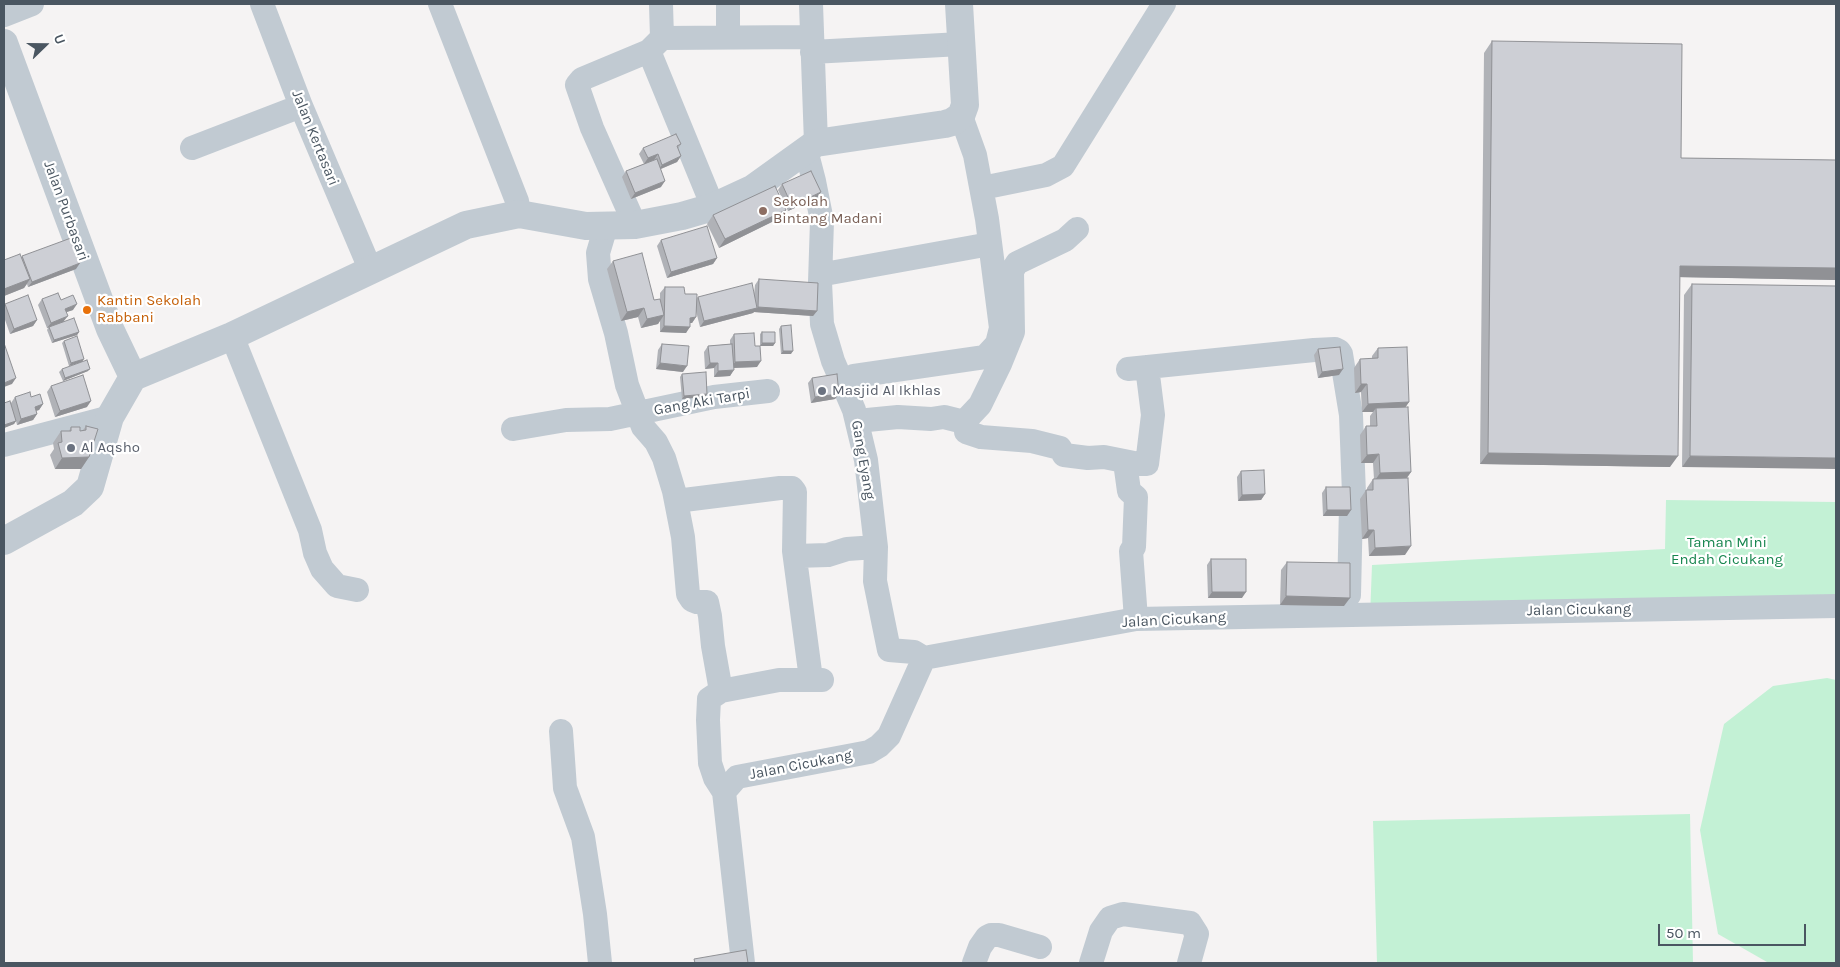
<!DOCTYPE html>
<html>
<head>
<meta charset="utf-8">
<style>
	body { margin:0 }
	#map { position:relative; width:1840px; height:967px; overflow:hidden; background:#f5f3f3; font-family:Karla,sans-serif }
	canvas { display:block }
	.frame { position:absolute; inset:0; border:5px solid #4a5661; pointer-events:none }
	.north { position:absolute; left:20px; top:20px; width:50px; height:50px; -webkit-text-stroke:4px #fff; paint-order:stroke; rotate:68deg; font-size:14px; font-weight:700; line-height:20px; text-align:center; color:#4a5661 }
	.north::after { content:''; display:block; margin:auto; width:18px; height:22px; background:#4a5661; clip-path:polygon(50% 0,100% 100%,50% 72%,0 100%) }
	.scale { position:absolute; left:1658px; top:924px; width:148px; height:22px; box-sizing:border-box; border:2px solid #4a5661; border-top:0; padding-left:6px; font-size:15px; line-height:18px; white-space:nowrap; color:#4a5661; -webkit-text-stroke:4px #fff; paint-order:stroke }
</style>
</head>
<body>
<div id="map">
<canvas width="1840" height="967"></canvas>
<div class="frame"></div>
<div class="north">U</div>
<div class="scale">50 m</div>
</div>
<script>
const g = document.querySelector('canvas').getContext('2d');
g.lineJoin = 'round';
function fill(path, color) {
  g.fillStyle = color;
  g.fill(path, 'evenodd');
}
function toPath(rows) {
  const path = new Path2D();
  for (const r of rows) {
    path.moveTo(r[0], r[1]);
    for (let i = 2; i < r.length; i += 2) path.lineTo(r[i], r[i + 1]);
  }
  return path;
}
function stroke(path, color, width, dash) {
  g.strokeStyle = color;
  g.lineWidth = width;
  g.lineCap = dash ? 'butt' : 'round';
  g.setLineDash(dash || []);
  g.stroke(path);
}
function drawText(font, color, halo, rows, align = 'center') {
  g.font = font + ' Karla,sans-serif';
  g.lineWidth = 4.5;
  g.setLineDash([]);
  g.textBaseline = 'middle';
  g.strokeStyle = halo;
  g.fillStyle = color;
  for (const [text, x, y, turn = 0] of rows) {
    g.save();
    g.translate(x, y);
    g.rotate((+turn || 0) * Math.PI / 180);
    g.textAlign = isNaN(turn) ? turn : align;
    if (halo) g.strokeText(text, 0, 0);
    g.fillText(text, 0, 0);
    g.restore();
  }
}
const green = toPath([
	[1666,500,1836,502,1836,597,1370,617,1372,565,1665,549],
	[1827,678,1836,680,1836,963,1767,962,1718,934,1700,830,1724,724,1773,686],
	[1690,814,1693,963,1377,963,1373,821]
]);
const minor = toPath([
	[262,4,301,106,371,271],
	[440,4,517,201,519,214],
	[661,4,662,38],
	[728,4,728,37],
	[811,4,816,143],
	[4,15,32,4],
	[649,51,713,207],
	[812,52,961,44],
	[192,148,301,106],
	[806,150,814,181,822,221,820,282,822,324,833,361,854,410,866,460,876,547,875,581,889,650,914,652,924,658],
	[982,188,1046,175,1063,166,1164,4],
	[635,225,592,128,577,85,582,79,649,51,662,38,812,37],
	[606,226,598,253,600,279,616,333,627,385,643,427,656,442,664,458,674,491,683,537,688,594,692,600,697,602,707,602,710,616,713,646,721,691,709,699,708,720,710,763,715,778,724,792],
	[830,273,990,244],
	[232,336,310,530,315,553,322,569,337,586,357,590],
	[1128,369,1314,350,1335,349,1339,351,1341,354,1351,415,1354,494,1351,506,1349,595],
	[854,376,985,357,997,344,1001,328,987,219,975,155,961,116],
	[857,421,898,417,931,419,944,417,964,422,967,427,966,432,981,437,1032,441,1060,448,1064,455,1088,458,1104,457,1139,464,1147,464,1153,415,1147,367],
	[964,422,980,405,1000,364,1013,332,1012,271,1017,263,1065,240,1077,229],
	[513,429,566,420,610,419,714,397,768,391],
	[4,445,110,417],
	[1125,462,1129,491,1136,497,1134,547,1131,551,1136,619],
	[676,501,780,488,792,488,795,492,794,551,811,679],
	[795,556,828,555,847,549,876,547],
	[721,691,779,680,822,680],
	[561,731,565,788,583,837,595,914,600,963],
	[743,963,724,792,737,777,869,752,879,746,889,736,924,658,1136,619,1836,606],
	[974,963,980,947,987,937,991,935,999,935,1040,947],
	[1091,963,1101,931,1110,918,1123,914,1190,923,1197,934,1189,963]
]);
const tertiary = toPath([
	[4,43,110,329,133,377],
	[4,541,73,503,90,487,110,417,133,377,232,336,466,225,519,214,586,226,635,225,682,216,713,207,752,189,816,143,945,124,952,122,961,116,965,105,959,4]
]);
const wall = toPath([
	[1492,41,1681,158,1836,160,1836,280,1680,277,1670,467,1480,464,1484,53],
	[681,144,678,149,681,156,677,162,661,169,661,187,631,199,622,177,626,171,644,164,639,154,643,148],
	[782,184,817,198,788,211,778,190],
	[786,210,780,218,719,248,707,224,713,215],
	[661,240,717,258,713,264,667,278,657,246],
	[22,256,76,269,28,287,27,284,24,288,4,296,4,260,22,257],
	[613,261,654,300,660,302,660,293,665,287,685,294,696,299,698,297,754,295,755,285,759,279,817,311,813,316,754,312,753,313,700,327,696,311,696,317,692,323,690,323,686,333,660,332,660,320,658,324,641,328,638,317,621,321,607,269],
	[1692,284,1836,286,1682,467,1684,295],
	[42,299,61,300,73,310,66,312,64,321,79,332,77,335,52,343,47,330,48,328,47,328,38,305],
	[5,304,37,320,33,326,10,334,4,317,4,305],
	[781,326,791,354,781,354,779,329],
	[762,332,775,343,773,346,760,346,757,367,734,368,730,376,714,377,714,368,705,369,704,352,708,346,730,344,730,340,734,334,755,346,760,346,760,334],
	[64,341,82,362,69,366,62,343],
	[662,344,683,372,656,369,658,350],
	[1378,348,1409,402,1405,407,1411,472,1407,478,1405,555,1369,556,1368,538,1362,539,1360,499,1366,490,1367,490,1367,488,1373,479,1374,479,1373,463,1361,463,1360,435,1366,426,1370,426,1370,416,1373,412,1362,412,1361,392,1355,393,1354,368,1360,359,1372,359,1372,356],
	[1318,349,1339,375,1318,378,1314,355],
	[62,369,88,371,63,381,59,372],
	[682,374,707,394,705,397,682,399,680,377],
	[812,378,839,394,835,399,811,403,808,383],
	[51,386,87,407,55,417,47,392],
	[15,397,31,397,43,404,39,410,36,411,37,414,33,420,17,425,16,421,14,424,4,428,4,403,11,403],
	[86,426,89,457,81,469,55,469,50,455,54,449,53,443,61,431,69,431,71,427,80,431,83,430],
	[1241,471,1265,494,1261,500,1238,501,1237,477],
	[1326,487,1351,510,1347,516,1323,516,1322,493],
	[1211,559,1242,598,1208,598,1207,565],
	[1287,562,1344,606,1280,605,1281,570]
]);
const shadedWall = toPath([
	[658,154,654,160,644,164,648,158],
	[681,156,677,162,658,170,662,165],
	[665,181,661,187,631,199,635,193],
	[821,192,817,198,788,211,792,206],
	[786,210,780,218,719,248,725,239],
	[717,258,713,264,667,278,671,272],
	[80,263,76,269,28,287,32,282],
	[1680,266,1836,268,1836,280,1672,277],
	[30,279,24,288,4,296,4,289],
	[77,304,73,310,61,314,65,309],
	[758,307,817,311,813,316,754,312,753,313,700,327,704,321,757,308],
	[644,308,638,317,621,321,627,312],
	[664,315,658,324,641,328,647,319],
	[68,316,63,322,49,327,47,328,51,323],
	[696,317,692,323,686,323,690,318],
	[37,320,33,326,10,334,14,329],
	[664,326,690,327,686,333,660,332],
	[79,332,77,335,52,343,54,340],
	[762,343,775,343,773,346,760,346],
	[783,351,793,351,791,354,781,354],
	[84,359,82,362,69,366,71,363],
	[761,361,757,367,731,368,735,362],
	[660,363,687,366,683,372,656,369],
	[710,363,718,363,714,368,705,369],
	[90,369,88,371,63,381,65,378],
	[1343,369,1339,375,1318,378,1322,372],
	[734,370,730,376,714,377,718,371],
	[16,378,12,384,4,387,4,383],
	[1361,384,1367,384,1361,392,1355,393],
	[707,394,705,397,682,399,684,396],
	[839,394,835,399,811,403,815,397],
	[91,401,87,407,55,417,60,411],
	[1409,402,1403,411,1376,408,1373,412,1362,412,1368,404],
	[43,404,39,410,31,412,35,407],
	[37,414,33,420,17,425,21,419],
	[16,421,14,424,4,428,4,425],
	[1488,453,1678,456,1670,467,1480,464],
	[1379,454,1373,463,1361,463,1367,455],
	[1690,456,1836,458,1836,469,1682,467],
	[89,457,81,469,55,469,62,458],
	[1411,472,1405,480,1374,482,1380,473],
	[1265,494,1261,500,1238,501,1242,495],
	[1327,510,1351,510,1347,516,1323,516],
	[1368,530,1374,530,1368,538,1362,539],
	[1411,546,1405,555,1369,556,1375,548],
	[1212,592,1246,592,1242,598,1208,598],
	[1286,596,1350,598,1344,606,1280,605]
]);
const building = toPath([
	[1492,41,1682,44,1681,158,1836,160,1836,268,1680,266,1678,456,1488,453,1492,41],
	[676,134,681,144,677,146,681,156,662,165,658,154,648,158,643,148,676,134],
	[657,159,665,181,635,193,626,171,657,159],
	[811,171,821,192,792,206,782,184,811,171],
	[775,186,786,210,725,239,713,215,775,186],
	[707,226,717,258,671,272,661,240,707,226],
	[71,238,80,263,32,282,22,256,71,238],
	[642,253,654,300,660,299,664,315,647,319,644,308,627,312,613,261,642,253],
	[20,254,30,279,4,289,4,260,20,254],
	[759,279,818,283,817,311,758,307,759,279],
	[752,283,757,308,704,321,698,297,752,283],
	[1692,284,1836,286,1836,458,1690,456,1692,284],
	[665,287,684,287,685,294,697,294,696,317,690,318,690,327,664,326,665,287],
	[58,293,61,300,73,295,77,304,65,309,68,316,51,323,42,299,58,293],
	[28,295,37,320,14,329,5,304,28,295],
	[74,318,79,332,54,340,49,327,74,318],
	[791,325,793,351,783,351,781,326,791,325],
	[762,332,775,332,775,343,762,343,762,332],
	[754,333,755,346,760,346,761,361,735,362,734,334,754,333],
	[77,336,84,359,71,363,64,341,77,336],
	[4,343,16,378,4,383,4,343],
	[662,344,689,346,687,366,660,363,662,344],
	[732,344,734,370,718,371,718,363,710,363,708,346,732,344],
	[1340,347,1343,369,1322,372,1318,349,1340,347],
	[1407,347,1409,402,1368,404,1367,384,1361,384,1360,359,1378,358,1378,348,1407,347],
	[87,360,90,369,65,378,62,369,87,360],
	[706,372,707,394,684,396,682,374,706,372],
	[837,374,839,394,815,397,812,378,837,374],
	[83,375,91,401,60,411,51,386,83,375],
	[30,392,31,397,40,394,43,404,35,407,37,414,21,419,15,397,30,392],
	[10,401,16,421,4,425,4,403,10,401],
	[1408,407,1411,472,1380,473,1379,454,1367,455,1366,426,1377,426,1376,408,1408,407],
	[86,426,98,429,89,457,62,458,58,443,62,442,61,431,71,431,71,427,80,427,80,431,86,430,86,426],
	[1264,470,1265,494,1242,495,1241,471,1264,470],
	[1408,478,1411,546,1375,548,1374,530,1368,530,1366,490,1373,490,1373,479,1408,478],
	[1326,487,1350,487,1351,510,1327,510,1326,487],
	[1211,559,1246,559,1246,592,1212,592,1211,559],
	[1287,562,1350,563,1350,598,1286,596,1287,562],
	[746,950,748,963,695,963,694,959,746,950]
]);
const markers = [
	[763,211,5,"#8d6e63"],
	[87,310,5,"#e8710a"],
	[822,391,5,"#6b7280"],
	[71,448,5,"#6b7280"]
];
const streetNames = [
	["Jalan Kertasari",315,138,68],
	["Jalan Purbasari",66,211,70],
	["Gang Aki Tarpi",702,402,-10],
	["Gang Eyang",863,460,80],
	["Jalan Cicukang",1579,610,-1],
	["Jalan Cicukang",1174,620,-3],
	["Jalan Cicukang",801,765,-11]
];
const educationNames = [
	["Sekolah",773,202],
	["Bintang Madani",773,219]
];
const foodNames = [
	["Kantin Sekolah",97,301],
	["Rabbani",97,318]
];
const worshipNames = [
	["Masjid Al Ikhlas",832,391],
	["Al Aqsho",81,448]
];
const parkNames = [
	["Taman Mini",1727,543],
	["Endah Cicukang",1727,560]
];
fill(green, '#c3f1d5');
stroke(minor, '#c1cad2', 24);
stroke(tertiary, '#c1cad2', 28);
fill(wall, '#b0b2b7');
fill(shadedWall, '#909195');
fill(building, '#cdcfd5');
stroke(building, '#909195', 1);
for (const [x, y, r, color] of markers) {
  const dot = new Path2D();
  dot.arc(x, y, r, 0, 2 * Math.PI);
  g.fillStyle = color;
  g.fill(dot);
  stroke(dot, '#fff', 2);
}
drawText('15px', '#4a5661', '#fff', streetNames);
drawText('15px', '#785e54', '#fff', educationNames, 'left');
drawText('15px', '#c56008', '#fff', foodNames, 'left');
drawText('15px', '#5b616d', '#fff', worshipNames, 'left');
drawText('15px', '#17864f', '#fff', parkNames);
</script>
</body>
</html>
